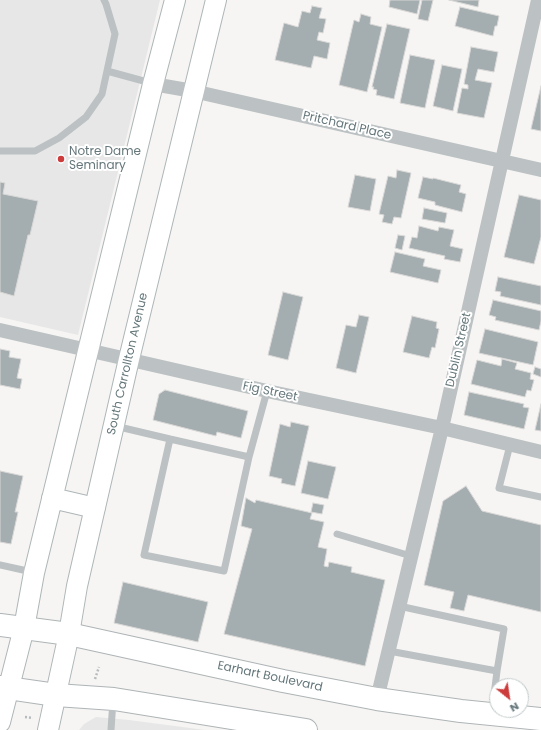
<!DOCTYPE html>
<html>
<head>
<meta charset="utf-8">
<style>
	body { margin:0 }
	#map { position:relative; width:541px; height:730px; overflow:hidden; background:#f6f5f3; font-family:Poppins,sans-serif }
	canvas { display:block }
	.north { position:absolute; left:489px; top:678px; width:40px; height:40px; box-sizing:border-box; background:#fff; border:1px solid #c1c9ca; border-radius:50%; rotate:150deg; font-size:11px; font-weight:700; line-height:16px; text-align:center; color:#65777b }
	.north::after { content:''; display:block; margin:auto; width:14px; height:18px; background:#cd3c3d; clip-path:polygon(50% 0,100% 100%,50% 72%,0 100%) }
</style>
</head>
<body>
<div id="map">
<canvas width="541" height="730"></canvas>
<div class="north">N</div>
</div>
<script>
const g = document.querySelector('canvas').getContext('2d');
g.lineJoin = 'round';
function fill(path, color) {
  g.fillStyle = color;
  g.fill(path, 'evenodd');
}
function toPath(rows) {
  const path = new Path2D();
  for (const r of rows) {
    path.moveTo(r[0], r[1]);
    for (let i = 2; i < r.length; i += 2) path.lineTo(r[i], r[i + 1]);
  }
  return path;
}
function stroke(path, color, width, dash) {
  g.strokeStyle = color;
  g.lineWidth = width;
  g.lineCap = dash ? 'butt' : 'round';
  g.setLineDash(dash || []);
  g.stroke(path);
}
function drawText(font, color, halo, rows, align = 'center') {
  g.font = font + ' Poppins,sans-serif';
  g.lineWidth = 4;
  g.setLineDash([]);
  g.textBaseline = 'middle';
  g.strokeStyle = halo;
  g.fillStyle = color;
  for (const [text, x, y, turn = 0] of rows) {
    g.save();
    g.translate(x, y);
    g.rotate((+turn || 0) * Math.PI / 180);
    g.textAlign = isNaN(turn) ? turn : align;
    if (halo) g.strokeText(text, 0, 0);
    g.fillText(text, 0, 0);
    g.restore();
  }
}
const built = toPath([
	[0,0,160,0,78,335,0,317],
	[96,717,129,720,205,730,79,730,84,724]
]);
const building = toPath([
	[390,0,420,0,417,14,389,7,390,0],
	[422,0,433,0,428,21,418,19,422,0],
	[449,0,479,0,478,7,449,0],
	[312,6,322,8,319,18,326,19,323,33,319,32,317,40,330,43,327,59,314,56,311,68,275,60,284,23,298,27,302,11,310,13,312,6],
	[460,7,499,16,497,26,495,26,493,36,455,26,460,7],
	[361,14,371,17,370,24,382,27,367,92,339,85,354,20,359,22,361,14],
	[387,24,410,29,394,99,376,95,377,90,373,89,374,87,372,87,387,24],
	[471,47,498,52,494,72,478,69,475,80,492,83,484,118,457,113,462,88,468,89,468,85,464,84,471,47],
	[410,55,435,60,425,108,400,103,410,55],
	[442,65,462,69,453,111,433,106,442,65],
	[541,86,541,131,531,129,541,86],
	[397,170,411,173,401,218,394,217,392,224,382,222,384,215,379,214,388,176,396,178,397,170],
	[355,175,376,179,370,211,348,207,355,175],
	[423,177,433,179,433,178,461,185,459,192,466,194,462,212,435,205,435,202,418,198,423,177],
	[0,182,5,183,3,194,38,201,30,235,28,235,14,296,0,292,0,182],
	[519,195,541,200,541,237,534,264,504,257,519,195],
	[424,208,447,213,445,223,422,219,424,208],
	[419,226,438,231,439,227,454,230,450,246,463,249,460,262,444,259,445,256,409,248,412,237,417,238,419,226],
	[398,235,405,236,402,250,395,248,398,235],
	[395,252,425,259,423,266,441,270,438,283,390,272,395,252],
	[498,277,541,286,541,305,500,296,501,292,495,291,498,277],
	[283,292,303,297,288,360,268,355,283,292],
	[493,300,541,311,541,321,539,330,495,320,496,317,489,315,493,300],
	[359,315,369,317,356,373,336,368,346,325,356,327,359,315],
	[412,316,437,322,436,328,439,329,435,348,432,347,429,358,403,352,412,316],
	[485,329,538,342,533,365,479,353,485,329],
	[0,349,10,351,9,357,21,359,17,378,22,379,20,389,0,385,0,349],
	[502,359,517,363,515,369,531,373,530,379,534,380,531,391,527,390,525,397,471,384,477,360,501,366,502,359],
	[535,367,541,369,541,377,533,374,535,367],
	[165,390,248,411,241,438,217,432,216,436,153,420,159,394,165,390],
	[469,392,524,404,523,407,529,408,524,429,464,415,469,392],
	[541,404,541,431,535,430,541,404],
	[291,422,309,426,295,486,281,483,282,479,269,476,280,424,290,427,291,422],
	[308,461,336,467,328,499,301,493,308,461],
	[0,471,23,476,15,512,18,512,11,544,0,542,0,471],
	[466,486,482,511,541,525,541,612,468,595,464,611,450,608,454,592,424,585,443,501,466,486],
	[246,498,255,503,256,500,312,513,310,519,324,522,318,547,327,549,324,566,328,567,329,562,352,567,351,572,385,580,365,666,224,634,252,529,241,526,246,498],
	[313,503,324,505,322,514,311,512,313,503],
	[123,582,208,602,198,642,114,623,123,582]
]);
const path = toPath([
	[95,679,99,667],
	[25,717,33,718]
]);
const lane = toPath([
	[107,71,151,83],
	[0,151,35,151,59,138,86,117,102,94,115,34,106,4,104,0],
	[115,426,170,439,144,555,224,571,249,457,267,391],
	[170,439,249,457],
	[510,445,499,488,541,497],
	[337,534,411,556],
	[0,565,32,572],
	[399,606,504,629,497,671,492,712],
	[389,651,497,671],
	[111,730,113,700]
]);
const street = toPath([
	[153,84,193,91,541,170],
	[0,330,267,391,442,428,541,452],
	[377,699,442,428,538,0]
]);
const secondary = toPath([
	[52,498,95,508],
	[0,722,24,628,34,573,153,84,175,0],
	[48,730,69,634,77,586,129,359,216,0]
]);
const primary = toPath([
	[0,625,69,634,283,681,377,699,461,711,541,719],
	[0,687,56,695,114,699,306,730]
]);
const markers = [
	[61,159,4,"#cd3c3d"]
];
const streetNames = [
	["Pritchard Place",347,126,13],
	["Dublin Street",459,350,-77],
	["South Carrollton Avenue",128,364,-77],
	["Fig Street",270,392,12],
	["Earhart Boulevard",270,677,12]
];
const poiNames = [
	["Notre Dame",69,152],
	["Seminary",69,166]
];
fill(built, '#e7e7e7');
fill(building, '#a4adb0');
stroke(building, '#d8d7d6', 1);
stroke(secondary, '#aeb6b8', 22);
stroke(primary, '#aeb4b6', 24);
stroke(path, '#b6babc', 2.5, [2, 2]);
stroke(lane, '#bcc1c3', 7);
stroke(street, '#bcc1c3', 14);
stroke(secondary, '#fff', 20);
stroke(primary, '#fff', 22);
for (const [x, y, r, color] of markers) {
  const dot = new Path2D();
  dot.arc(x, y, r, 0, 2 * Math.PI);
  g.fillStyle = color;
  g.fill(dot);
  stroke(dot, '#fff', 1.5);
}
drawText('12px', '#65777b', '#fff', streetNames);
drawText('12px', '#65777b', '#fff', poiNames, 'left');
</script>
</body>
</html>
